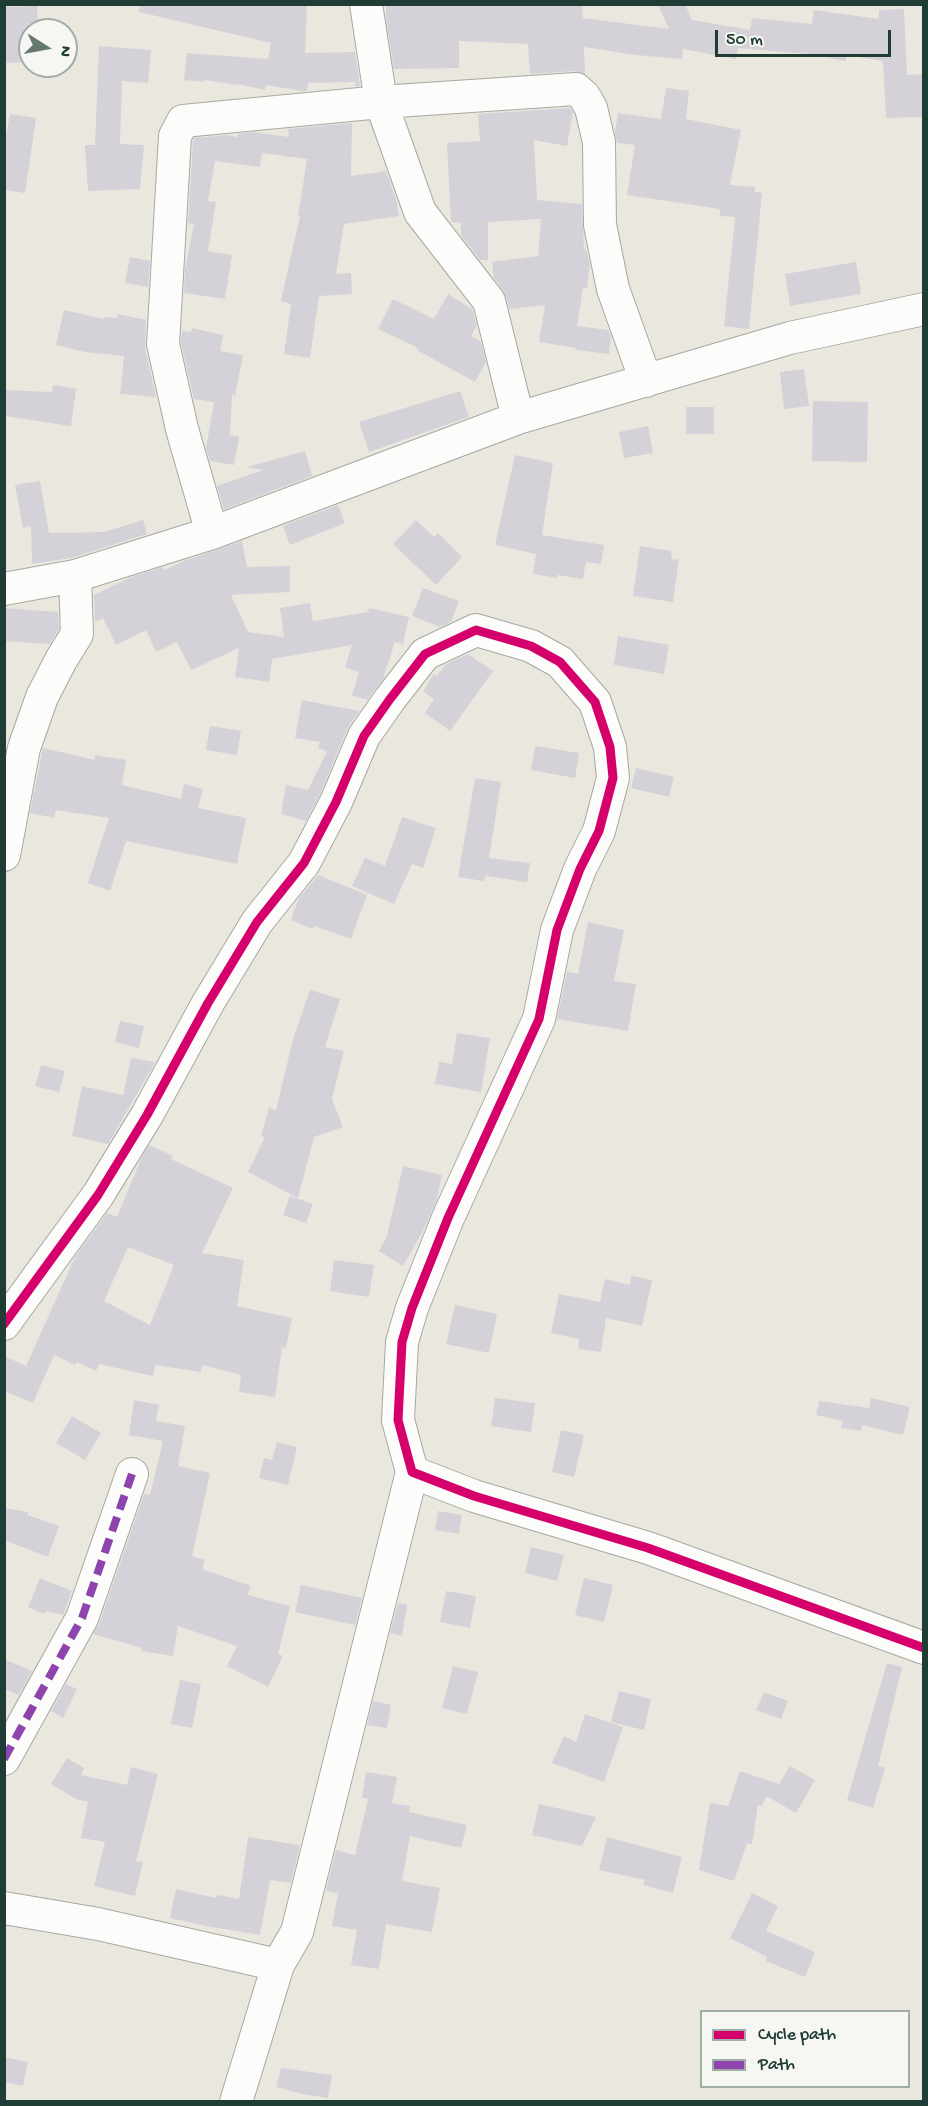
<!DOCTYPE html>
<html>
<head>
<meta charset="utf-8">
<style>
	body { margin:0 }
	#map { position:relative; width:928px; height:2106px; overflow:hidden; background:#eae8de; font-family:"Gochi Hand",sans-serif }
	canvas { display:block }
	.frame { position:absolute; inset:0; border:6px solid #1f3d34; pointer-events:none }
	.legend { position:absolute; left:700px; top:2010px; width:210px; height:78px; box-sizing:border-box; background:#f6f6f2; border:2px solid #a0aca6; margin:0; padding:8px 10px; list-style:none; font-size:18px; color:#1f3d34 }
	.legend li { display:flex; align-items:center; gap:12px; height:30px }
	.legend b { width:30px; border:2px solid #a0aca6 }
	.north { position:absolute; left:18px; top:18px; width:60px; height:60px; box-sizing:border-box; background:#f6f6f2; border:2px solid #a0aca6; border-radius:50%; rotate:101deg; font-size:16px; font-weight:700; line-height:24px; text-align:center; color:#1f3d34 }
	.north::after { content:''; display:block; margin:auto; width:21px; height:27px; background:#667970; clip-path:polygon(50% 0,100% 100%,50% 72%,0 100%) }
	.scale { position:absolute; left:715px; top:30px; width:176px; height:27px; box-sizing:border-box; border:3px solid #1f3d34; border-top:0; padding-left:8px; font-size:18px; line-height:21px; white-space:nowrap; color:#1f3d34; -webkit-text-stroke:4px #f6f6f2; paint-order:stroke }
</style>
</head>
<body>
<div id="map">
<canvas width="928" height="2106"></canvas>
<div class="frame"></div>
<ul class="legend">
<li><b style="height:8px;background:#d6006c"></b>Cycle path</li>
<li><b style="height:8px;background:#8e44ad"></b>Path</li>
</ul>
<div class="north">N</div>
<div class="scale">50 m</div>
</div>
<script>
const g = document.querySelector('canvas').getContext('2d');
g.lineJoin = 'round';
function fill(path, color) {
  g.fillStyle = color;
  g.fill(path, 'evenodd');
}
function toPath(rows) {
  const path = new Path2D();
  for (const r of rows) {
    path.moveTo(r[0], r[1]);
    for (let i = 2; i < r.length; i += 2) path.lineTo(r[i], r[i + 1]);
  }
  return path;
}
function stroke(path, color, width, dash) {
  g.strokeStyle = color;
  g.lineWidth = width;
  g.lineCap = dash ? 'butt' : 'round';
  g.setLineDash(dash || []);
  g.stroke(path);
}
const building = toPath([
	[140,4,307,4,305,53,355,52,360,86,355,86,355,82,308,83,307,91,303,91,266,85,265,90,237,84,237,85,205,80,204,82,184,80,187,53,268,59,271,43,139,12],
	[386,4,582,4,583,18,669,29,658,4,685,4,692,20,750,30,752,18,812,24,814,10,879,19,879,10,904,9,907,75,924,74,924,117,886,118,883,61,846,55,846,61,808,54,738,48,736,59,683,49,682,59,636,55,584,47,585,74,575,71,530,74,528,44,459,41,459,68,394,69,386,19],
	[37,6,38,30,30,30,30,62,4,63,4,7],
	[99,46,151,50,148,83,122,81,120,144,144,145,140,189,88,191,85,145,95,145],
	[666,88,689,91,686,119,741,130,730,185,755,187,755,192,762,193,749,329,724,326,735,217,720,216,720,209,627,195,635,145,617,143,615,133,618,113,661,119],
	[570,108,573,112,567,146,534,140,537,200,582,204,584,249,586,249,590,265,587,288,583,288,577,326,608,330,611,336,609,354,576,350,576,348,539,342,545,305,510,309,503,290,494,278,492,262,538,256,541,219,488,222,488,260,480,260,461,235,461,223,451,222,447,143,480,141,478,114],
	[10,114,36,118,25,193,4,190,4,148],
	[352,123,351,176,386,171,396,199,399,216,344,224,336,274,351,273,352,294,319,296,310,358,284,354,291,304,281,301,300,216,298,216,307,159,262,153,260,167,215,161,208,201,216,202,208,251,232,255,225,299,184,293,185,269,194,224,188,223,193,141,194,138,227,135,238,137,238,134,253,132,289,137,288,129],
	[130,257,150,261,148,287,125,283],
	[856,262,861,294,790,306,785,274],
	[448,294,472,309,477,326,471,336,481,342,486,362,475,382,417,350,418,348,378,329,393,299,434,319],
	[64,310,104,319,105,317,117,318,118,314,146,320,145,348,156,397,120,394,124,356,85,352,56,345],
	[192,328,223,335,220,351,243,355,235,396,232,395,230,435,239,437,234,465,210,461,206,449,214,402,194,399,181,343,182,331,191,332],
	[804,369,809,406,784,409,780,372],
	[53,385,76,389,71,426,4,416,4,390,52,392],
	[460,391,469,417,369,452,359,422],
	[813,401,868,402,867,462,812,461],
	[686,407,714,407,714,434,686,434],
	[648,426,653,453,624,458,619,432],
	[305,451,312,476,224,509,217,486,263,470,247,467],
	[515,455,553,463,542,535,604,545,601,564,586,562,583,579,557,575,557,578,533,574,536,554,495,545],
	[40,481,49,533,104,532,143,520,147,534,71,558,32,564,31,526,23,528,15,485],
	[338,505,345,523,290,545,283,526],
	[416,520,434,537,438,533,462,557,436,585,393,544],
	[242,541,247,567,290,566,290,592,231,595,248,632,284,637,280,608,310,603,313,621,368,612,369,608,409,617,403,644,395,642,383,679,367,700,352,695,359,672,345,667,352,645,272,659,269,682,235,677,239,648,191,670,177,642,156,652,146,630,116,645,103,618,95,622,94,595,131,577,163,567,164,570,184,561],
	[640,546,671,551,672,560,679,559,673,602,633,596],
	[423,588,459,601,451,622,440,627,412,616],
	[4,608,58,612,59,629,50,644,4,641],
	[618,636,669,645,664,674,614,665],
	[468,654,493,671,450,731,425,713,434,699,423,691,434,674,437,676,445,665],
	[302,700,359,711,347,729,320,794,306,821,281,814,286,785,308,790,327,751,318,748,320,742,295,738],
	[210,726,241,731,237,755,206,750],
	[535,746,579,753,575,778,531,770],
	[43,748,95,760,95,755,126,760,122,785,181,799,184,784,203,789,198,808,246,818,237,864,126,841,110,891,88,883,109,818,56,810,54,818,30,813],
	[636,768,674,777,669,797,631,788],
	[475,778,501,782,489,858,530,863,527,882,485,876,484,881,458,877],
	[402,817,436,828,423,868,412,864,394,904,352,886,365,858,385,866],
	[318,875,367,895,351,939,314,926,313,929,291,920,299,898],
	[588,922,624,930,614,981,636,984,628,1031,557,1019,567,972,578,974],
	[310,990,340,999,325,1047,344,1051,332,1099,343,1127,314,1137,298,1198,248,1172,265,1137,261,1136,269,1108,276,1110,293,1039],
	[120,1021,144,1026,139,1048,115,1042],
	[457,1033,490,1038,481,1092,435,1084,439,1062,452,1064],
	[131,1058,154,1062,153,1066,108,1144,72,1136,82,1086,123,1095],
	[41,1065,65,1071,59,1092,35,1086],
	[149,1145,173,1156,171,1159,233,1188,202,1253,244,1260,237,1306,292,1318,286,1348,282,1347,275,1397,239,1392,241,1375,202,1365,201,1372,155,1365,153,1376,99,1364,96,1371,77,1362,75,1365,54,1355,33,1403,4,1391,4,1356,26,1366,75,1257,107,1213,117,1217,141,1159],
	[128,1247,174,1265,150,1325,104,1301],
	[403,1166,442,1175,436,1202,423,1231,403,1266,379,1251,387,1236],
	[290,1196,313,1204,306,1223,283,1215],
	[334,1260,374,1265,369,1297,330,1291],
	[631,1276,652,1280,642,1326,606,1318,601,1352,578,1349,579,1339,551,1333,559,1294,600,1302,605,1279,630,1285],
	[455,1305,497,1314,489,1353,446,1344],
	[495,1398,535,1403,531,1432,491,1426],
	[871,1398,910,1407,903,1435,862,1425,861,1431,841,1428,843,1421,816,1415,819,1401,869,1408],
	[134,1400,159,1405,156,1421,185,1426,178,1466,210,1473,192,1556,205,1560,202,1569,251,1586,248,1595,290,1606,278,1654,283,1656,268,1687,227,1666,237,1646,178,1626,173,1656,141,1651,142,1648,93,1634,99,1624,144,1494,150,1495,163,1441,129,1435],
	[72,1416,101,1433,85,1460,56,1443],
	[561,1430,584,1435,574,1477,552,1472],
	[277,1442,297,1447,288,1485,259,1478,264,1458,272,1460],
	[4,1508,28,1512,28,1515,59,1526,48,1557,4,1540],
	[438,1511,462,1515,459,1534,435,1530],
	[531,1547,564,1555,557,1581,525,1573],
	[40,1578,72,1591,63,1615,46,1611,44,1614,28,1607],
	[584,1578,613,1585,604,1622,575,1615],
	[301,1585,362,1598,355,1625,295,1612],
	[446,1591,476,1596,470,1628,440,1622],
	[398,1603,407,1605,402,1636,390,1633],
	[4,1659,32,1671,19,1695,4,1689],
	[887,1663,902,1667,878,1766,885,1768,873,1808,847,1800],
	[453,1666,478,1672,467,1714,442,1708],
	[180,1680,201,1684,192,1728,171,1724],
	[66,1684,77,1689,63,1718,51,1711],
	[619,1691,651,1699,644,1730,611,1722],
	[764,1692,788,1701,781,1719,756,1710],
	[373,1701,391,1705,387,1728,367,1725],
	[585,1714,623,1727,604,1782,552,1763,564,1736,576,1742],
	[67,1758,84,1768,81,1775,127,1785,131,1767,158,1774,136,1861,143,1862,135,1896,94,1886,105,1842,81,1838,88,1802,76,1799,51,1784],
	[790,1766,815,1780,796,1813,766,1796,762,1806,758,1805,752,1844,747,1843,734,1881,699,1870,710,1803,728,1806,740,1771,779,1784],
	[366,1772,397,1777,392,1803,410,1806,409,1812,467,1825,461,1848,410,1836,402,1881,440,1888,432,1932,386,1924,379,1969,351,1965,357,1930,332,1926,338,1893,326,1891,336,1850,355,1855,368,1799,362,1798],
	[539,1804,596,1817,582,1846,532,1835],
	[248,1837,300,1845,291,1883,270,1880,260,1935,206,1926,170,1918,176,1889,216,1898,217,1895,239,1899],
	[607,1837,682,1857,673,1893,643,1885,645,1880,599,1870],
	[752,1893,778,1906,766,1931,815,1952,805,1977,766,1961,767,1957,730,1938],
	[4,2057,28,2062,23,2086,4,2082],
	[281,2068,332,2075,328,2098,303,2094,276,2087]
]);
const minor = toPath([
	[366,4,381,102,420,212,489,301,518,418],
	[212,533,182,429,163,344,175,136,183,121,381,102,576,89,584,96,591,108,599,142,600,225,613,289,646,381],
	[4,589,75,576,212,533,518,418,790,338,924,309],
	[4,855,24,748,42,697,61,660,77,634,75,576],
	[4,1324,98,1195,147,1115,208,1003,257,922,304,863,336,802,364,736,390,699,425,654,476,630,531,646,560,662,595,702,610,747,613,778,599,831,580,869,557,930,539,1019,448,1218,412,1308,402,1342,398,1420,412,1472,474,1496,648,1548,924,1648],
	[4,1759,82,1618,132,1474],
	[4,1908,98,1924,278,1965],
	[236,2102,278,1965,297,1932,412,1472]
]);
const quiet = toPath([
	[4,1759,82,1618,132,1474]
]);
const cycleway = toPath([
	[4,1324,98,1195,147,1115,208,1003,257,922,304,863,336,802,364,736,390,699,425,654,476,630,531,646,560,662,595,702,610,747,613,778,599,831,580,869,557,930,539,1019,448,1218,412,1308,402,1342,398,1420,412,1472,474,1496,648,1548,924,1648]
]);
fill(building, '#d5d1d8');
stroke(minor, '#a6a8a2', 34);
stroke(minor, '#fcfcfa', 32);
stroke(quiet, '#8e44ad', 8, [15, 8]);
stroke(cycleway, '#d6006c', 9);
</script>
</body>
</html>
